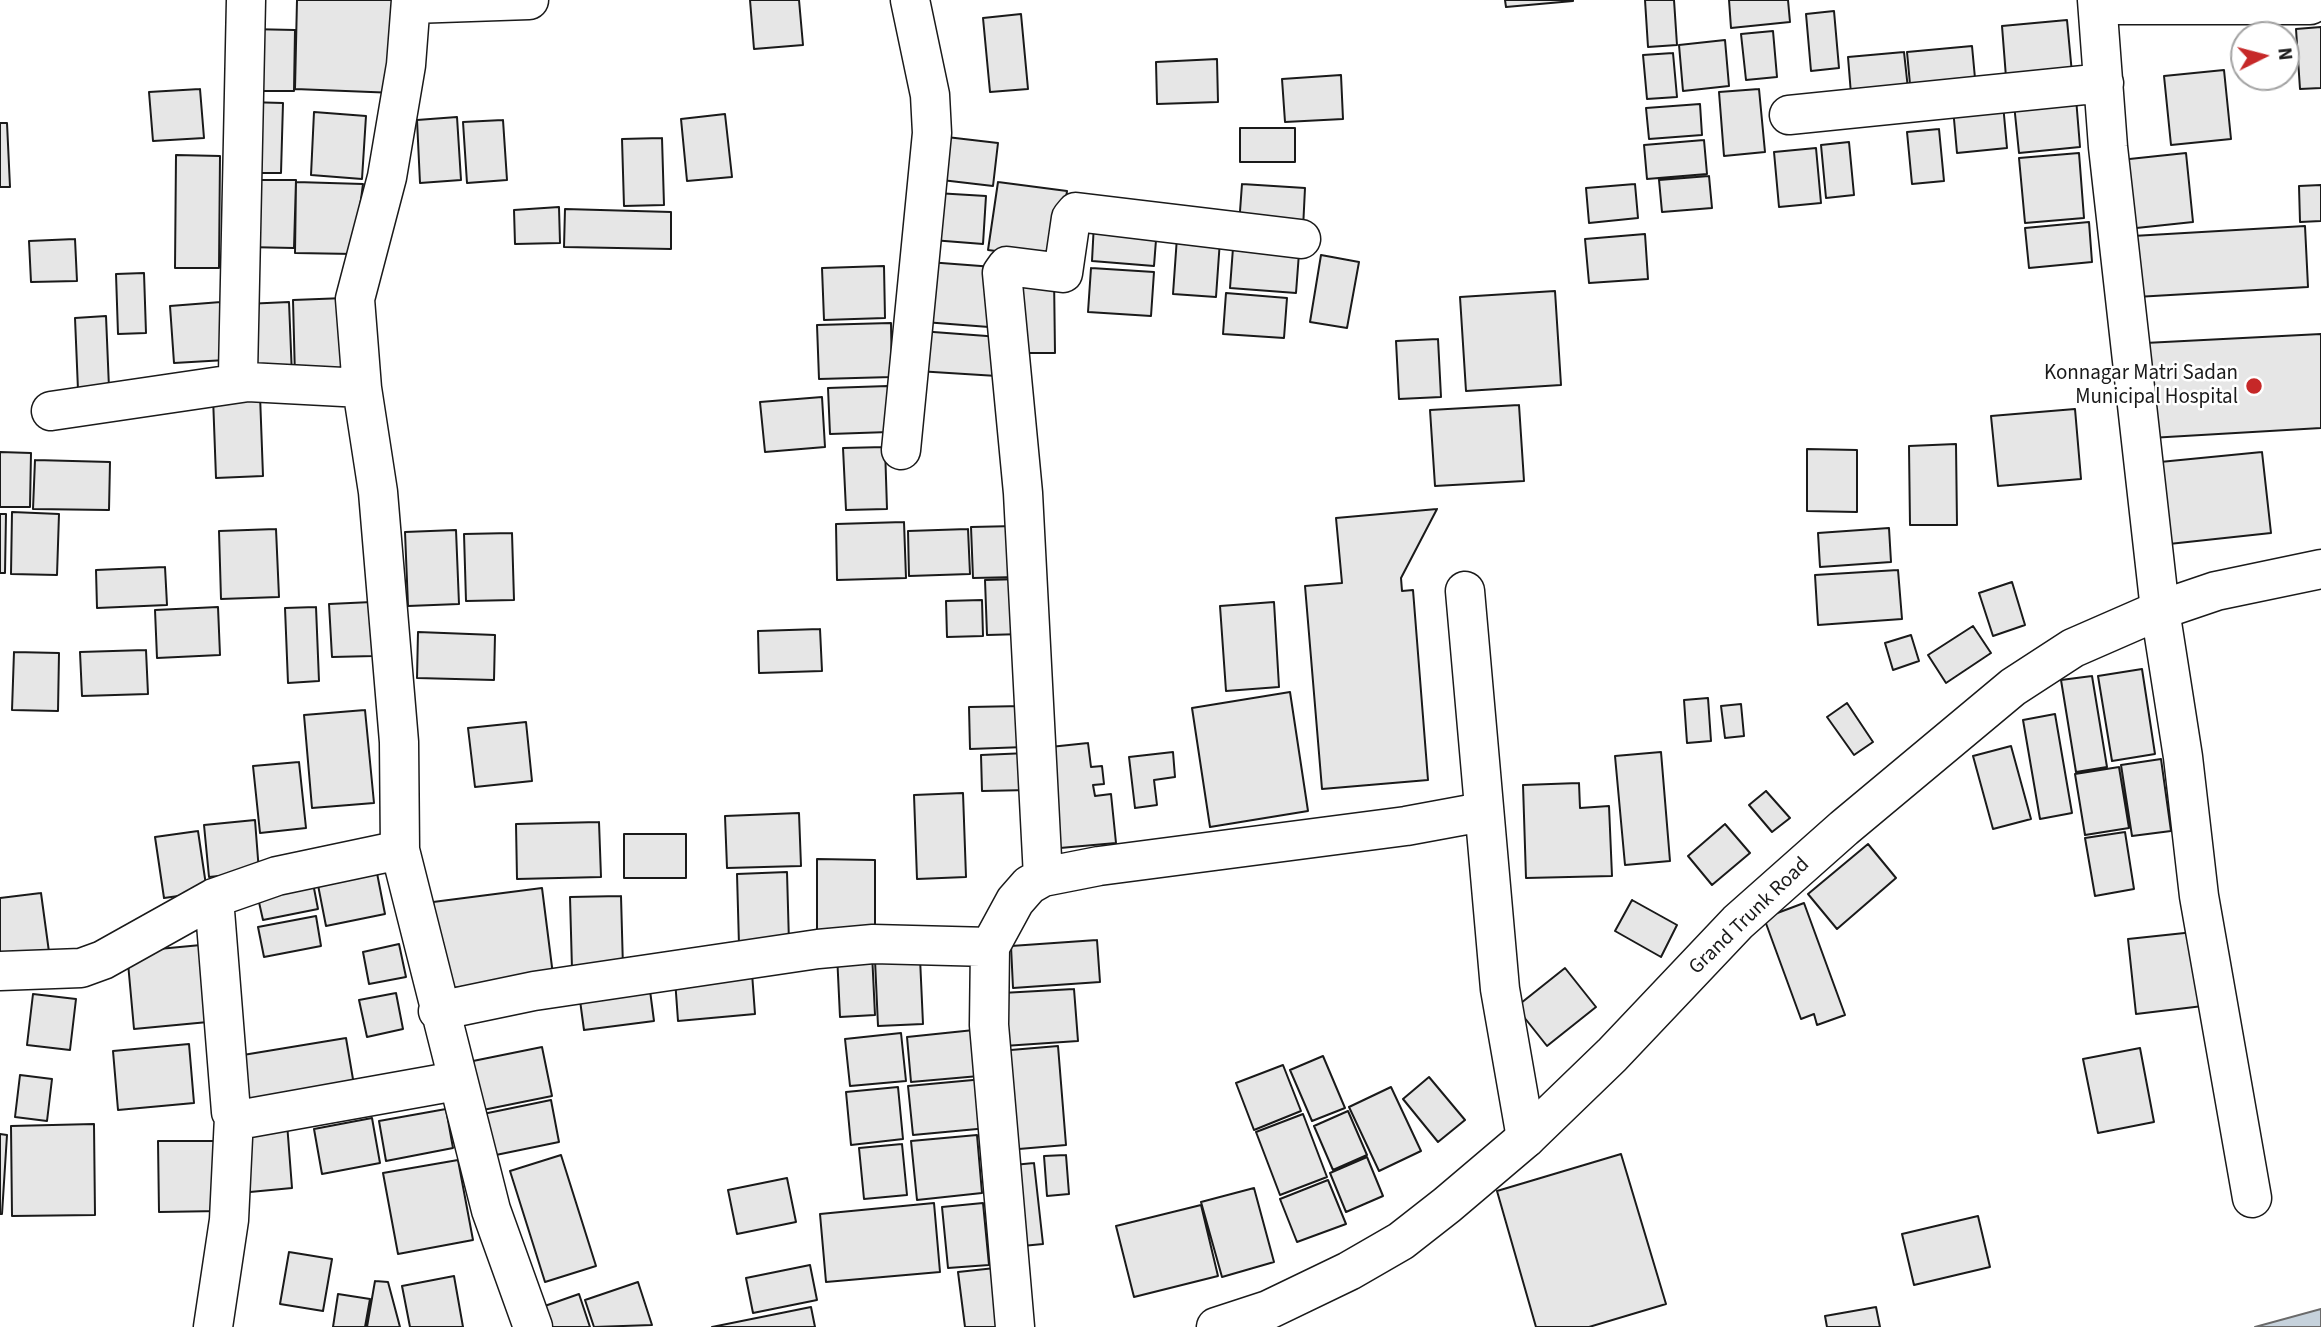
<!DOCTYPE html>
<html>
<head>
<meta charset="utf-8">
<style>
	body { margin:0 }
	#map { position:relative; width:2321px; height:1327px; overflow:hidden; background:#fff; font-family:"Source Sans 3",sans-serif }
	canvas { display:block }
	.north { position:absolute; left:2230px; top:21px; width:70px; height:70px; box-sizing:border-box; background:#fff; border:2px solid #a3a3a3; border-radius:50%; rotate:84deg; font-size:19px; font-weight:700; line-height:28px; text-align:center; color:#1a1a1a }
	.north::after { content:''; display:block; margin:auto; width:24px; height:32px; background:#c62828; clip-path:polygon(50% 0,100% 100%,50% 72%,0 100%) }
</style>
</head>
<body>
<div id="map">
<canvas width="2321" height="1327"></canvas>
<div class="north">N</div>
</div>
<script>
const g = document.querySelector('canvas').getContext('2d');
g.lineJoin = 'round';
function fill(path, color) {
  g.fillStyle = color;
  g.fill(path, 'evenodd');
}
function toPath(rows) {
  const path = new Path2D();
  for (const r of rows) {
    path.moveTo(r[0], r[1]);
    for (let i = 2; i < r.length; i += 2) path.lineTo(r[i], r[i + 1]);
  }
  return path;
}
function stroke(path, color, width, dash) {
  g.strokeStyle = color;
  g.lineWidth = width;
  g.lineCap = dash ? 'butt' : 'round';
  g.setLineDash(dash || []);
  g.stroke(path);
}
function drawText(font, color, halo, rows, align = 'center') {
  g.font = font + ' "Source Sans 3",sans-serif';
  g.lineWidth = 5;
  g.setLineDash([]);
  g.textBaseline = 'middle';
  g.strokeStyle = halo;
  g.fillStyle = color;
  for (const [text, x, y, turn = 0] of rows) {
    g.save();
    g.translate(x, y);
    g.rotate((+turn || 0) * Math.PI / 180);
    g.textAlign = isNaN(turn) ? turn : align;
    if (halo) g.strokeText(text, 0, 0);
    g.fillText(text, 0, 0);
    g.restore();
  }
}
const water = toPath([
	[2321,1309,2321,1327,2255,1327,2321,1309]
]);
const building = toPath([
	[297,0,399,0,396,93,295,89,297,0],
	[750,0,799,0,803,45,754,49,750,0],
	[1505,0,1573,0,1573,1,1506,7,1505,0],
	[1645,0,1674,0,1677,45,1648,47,1645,0],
	[1729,0,1788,0,1790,22,1731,28,1729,0],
	[1834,11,1839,68,1811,71,1806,14,1834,11],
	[1021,14,1028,89,990,92,983,18,1021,14],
	[2067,20,2073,84,2007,90,2002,26,2067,20],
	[2321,27,2321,88,2300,89,2296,29,2321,27],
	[249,29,295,30,294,91,247,91,249,29],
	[1773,31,1777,77,1746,80,1741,34,1773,31],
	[1725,40,1729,86,1683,91,1679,45,1725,40],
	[1972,46,1976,89,1911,95,1907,52,1972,46],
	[1904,52,1908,89,1851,94,1848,57,1904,52],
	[1673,53,1677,97,1647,99,1643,55,1673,53],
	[1217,59,1218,102,1157,104,1156,62,1217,59],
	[2224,70,2231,139,2171,145,2164,76,2224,70],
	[1341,75,1343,119,1285,122,1282,79,1341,75],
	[200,89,204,138,153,141,149,92,200,89],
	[1759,89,1765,152,1724,156,1719,92,1759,89],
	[2076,98,2080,147,2019,153,2014,104,2076,98],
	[247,102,283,103,281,173,246,173,247,102],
	[1700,104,1702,135,1649,139,1646,108,1700,104],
	[2003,104,2007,148,1957,153,1953,108,2003,104],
	[314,112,366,116,362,179,311,175,314,112],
	[725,114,732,177,687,181,681,119,725,114],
	[457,117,461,180,420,183,417,120,457,117],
	[503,120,507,180,467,183,463,122,503,120],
	[0,123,7,123,10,187,0,187,0,123],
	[1240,128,1295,128,1295,162,1240,162,1240,128],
	[1939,129,1944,181,1912,184,1907,132,1939,129],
	[938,136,998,143,993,186,933,179,938,136],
	[662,138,664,205,624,206,622,139,662,138],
	[1704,140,1707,174,1647,179,1644,145,1704,140],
	[1849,142,1854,195,1826,198,1821,145,1849,142],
	[1816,148,1821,203,1779,207,1774,152,1816,148],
	[2079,153,2084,218,2025,223,2019,158,2079,153],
	[2186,153,2193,222,2127,229,2120,160,2186,153],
	[176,155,220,156,219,268,175,268,176,155],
	[1709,176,1712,208,1662,212,1659,180,1709,176],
	[247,180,296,180,294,248,246,247,247,180],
	[296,182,363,184,354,254,295,253,296,182],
	[998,182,1067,191,1058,259,988,250,998,182],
	[1242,184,1305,188,1303,229,1239,225,1242,184],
	[1635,184,1638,218,1589,223,1586,188,1635,184],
	[2321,185,2321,221,2300,222,2299,186,2321,185],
	[936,193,986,196,983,244,932,240,936,193],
	[559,207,560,243,515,244,514,210,559,207],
	[565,209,671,212,671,249,564,247,565,209],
	[2089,222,2092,262,2029,268,2025,228,2089,222],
	[1094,223,1157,227,1154,266,1092,261,1094,223],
	[2305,226,2308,287,2136,297,2133,236,2305,226],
	[1645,234,1648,279,1589,283,1585,239,1645,234],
	[1177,237,1220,240,1216,297,1173,294,1177,237],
	[75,239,77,281,31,282,29,241,75,239],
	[1233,248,1299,253,1296,293,1230,288,1233,248],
	[1321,255,1359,262,1347,328,1310,322,1321,255],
	[928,262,994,267,989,327,924,322,928,262],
	[884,266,885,318,824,320,822,268,884,266],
	[1091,268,1154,272,1151,316,1088,312,1091,268],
	[144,273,146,333,118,334,116,274,144,273],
	[1011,276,1054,276,1055,353,1011,353,1011,276],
	[1555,291,1561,385,1466,391,1460,297,1555,291],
	[1226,293,1287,298,1284,338,1223,334,1226,293],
	[345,298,348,375,295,377,293,300,345,298],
	[221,302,226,360,174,363,170,306,221,302],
	[289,302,292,376,248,378,245,304,289,302],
	[106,316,109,388,78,390,75,318,106,316],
	[891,323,892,377,819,379,817,325,891,323],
	[920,331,1000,337,997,376,917,371,920,331],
	[2321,334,2321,428,2150,438,2145,343,2321,334],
	[1438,339,1441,397,1399,399,1396,341,1438,339],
	[888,386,889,432,830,434,828,388,888,386],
	[260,395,263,476,216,478,213,397,260,395],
	[822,397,825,447,765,452,760,402,822,397],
	[1519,405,1524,481,1435,486,1430,410,1519,405],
	[2075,409,2081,479,1998,486,1991,416,2075,409],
	[1956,444,1957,525,1910,525,1909,446,1956,444],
	[885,447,887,509,846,510,843,448,885,447],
	[1807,449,1857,450,1857,512,1807,511,1807,449],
	[0,452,31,453,30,507,0,507,0,452],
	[2262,452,2271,533,2169,544,2160,462,2262,452],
	[35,460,110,462,109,510,33,509,35,460],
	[1437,509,1401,578,1402,591,1413,590,1428,780,1322,789,1305,586,1342,583,1336,518,1437,509],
	[12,512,59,514,57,575,11,574,12,512],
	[0,514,6,514,5,573,0,573,0,514],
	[904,522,906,578,837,580,836,524,904,522],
	[1016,526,1018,577,973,578,971,527,1016,526],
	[1889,528,1891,562,1820,567,1818,533,1889,528],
	[276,529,279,597,221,599,219,531,276,529],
	[968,529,970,574,909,576,908,531,968,529],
	[456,530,459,604,408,606,405,532,456,530],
	[512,533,514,600,466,601,464,534,512,533],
	[165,567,167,605,97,608,96,570,165,567],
	[1898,570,1902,619,1818,625,1815,575,1898,570],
	[1022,579,1024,634,987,635,985,580,1022,579],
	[2012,582,2025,625,1993,636,1979,593,2012,582],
	[982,600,983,636,947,637,946,601,982,600],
	[372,602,374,656,332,657,329,604,372,602],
	[1274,602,1279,687,1226,691,1220,606,1274,602],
	[218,607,220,655,157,658,155,610,218,607],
	[316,607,319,681,288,683,285,608,316,607],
	[1973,626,1991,653,1946,683,1928,655,1973,626],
	[820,629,822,671,759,673,758,631,820,629],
	[418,632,495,635,494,680,417,678,418,632],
	[1911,635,1919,661,1893,670,1885,643,1911,635],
	[146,650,148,694,82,696,80,652,146,650],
	[14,652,59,653,58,711,12,710,14,652],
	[2142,669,2155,754,2112,761,2098,676,2142,669],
	[2092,676,2107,767,2076,772,2061,680,2092,676],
	[1290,692,1308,811,1210,827,1192,708,1290,692],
	[1708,698,1711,741,1687,743,1684,700,1708,698],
	[1847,703,1873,742,1854,755,1827,717,1847,703],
	[1741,704,1744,736,1725,738,1721,706,1741,704],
	[1024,706,1025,747,970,749,969,707,1024,706],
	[365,710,374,803,312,808,304,715,365,710],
	[2055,714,2072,813,2040,819,2023,720,2055,714],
	[526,722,532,781,475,787,468,728,526,722],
	[1088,743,1091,767,1102,766,1104,784,1093,785,1095,796,1111,794,1116,843,1060,848,1050,747,1088,743],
	[2011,746,2031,819,1993,829,1973,756,2011,746],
	[1173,752,1175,777,1154,780,1157,805,1135,808,1129,757,1173,752],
	[1661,752,1670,861,1625,865,1615,756,1661,752],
	[1028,753,1029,790,982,791,981,755,1028,753],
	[2161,759,2171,831,2132,836,2121,765,2161,759],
	[299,762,306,828,260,833,253,766,299,762],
	[2119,767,2129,828,2085,835,2075,774,2119,767],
	[1579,783,1580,808,1609,806,1612,876,1526,878,1523,785,1579,783],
	[1766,791,1790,818,1772,832,1749,805,1766,791],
	[963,793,966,877,917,879,914,795,963,793],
	[799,813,801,866,727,868,725,816,799,813],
	[255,820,259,872,209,877,204,825,255,820],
	[599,822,601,877,517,879,516,824,599,822],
	[1725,824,1750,853,1712,885,1688,856,1725,824],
	[198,831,207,892,164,898,155,837,198,831],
	[2125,832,2134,889,2095,896,2085,838,2125,832],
	[624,834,686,834,686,878,624,878,624,834],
	[1868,844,1896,878,1837,929,1808,894,1868,844],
	[817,859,875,860,875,941,817,940,817,859],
	[376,868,385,914,326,926,317,880,376,868],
	[787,872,789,943,739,945,737,874,787,872],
	[312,878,318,909,263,920,256,889,312,878],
	[542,888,553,975,445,989,433,902,542,888],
	[41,893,49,952,0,959,0,898,41,893],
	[621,896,623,968,572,969,570,897,621,896],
	[1632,900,1677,925,1661,957,1615,931,1632,900],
	[1804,903,1845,1015,1817,1025,1814,1014,1801,1019,1764,918,1804,903],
	[316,916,321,946,264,957,258,927,316,916],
	[2194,932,2203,1006,2136,1014,2128,939,2194,932],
	[1097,940,1100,982,1013,988,1011,946,1097,940],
	[399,944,406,977,369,984,363,952,399,944],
	[201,945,208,1022,134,1029,127,952,201,945],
	[872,953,875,1015,840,1017,837,954,872,953],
	[920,958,923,1024,878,1026,875,960,920,958],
	[1565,968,1596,1007,1547,1046,1516,1007,1565,968],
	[752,973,755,1014,678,1021,675,979,752,973],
	[649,983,654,1021,584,1030,579,993,649,983],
	[1074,989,1078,1041,1004,1046,1002,993,1074,989],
	[396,993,403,1029,367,1037,359,1000,396,993],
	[33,994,76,999,70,1050,27,1045,33,994],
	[974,1030,979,1076,911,1082,907,1037,974,1030],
	[901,1033,906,1081,850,1086,845,1039,901,1033],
	[346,1038,355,1091,246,1109,237,1056,346,1038],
	[189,1044,194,1103,118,1110,113,1051,189,1044],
	[1058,1046,1066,1145,1007,1150,999,1051,1058,1046],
	[542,1047,552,1096,483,1110,473,1061,542,1047],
	[2140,1048,2154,1122,2098,1133,2083,1059,2140,1048],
	[1323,1056,1345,1108,1312,1121,1290,1070,1323,1056],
	[1283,1065,1301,1111,1254,1130,1236,1083,1283,1065],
	[20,1075,52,1079,47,1121,15,1117,20,1075],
	[1429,1077,1465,1120,1438,1142,1403,1099,1429,1077],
	[984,1079,988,1128,913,1135,908,1086,984,1079],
	[898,1087,903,1139,851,1145,846,1092,898,1087],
	[1391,1087,1421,1151,1379,1171,1349,1107,1391,1087],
	[551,1100,559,1142,491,1156,483,1114,551,1100],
	[446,1109,453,1148,386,1161,379,1121,446,1109],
	[1348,1111,1367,1155,1333,1170,1314,1126,1348,1111],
	[1303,1114,1327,1177,1280,1195,1256,1132,1303,1114],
	[372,1118,380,1163,322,1174,314,1129,372,1118],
	[287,1123,292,1188,250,1192,244,1127,287,1123],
	[94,1124,95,1215,12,1216,11,1126,94,1124],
	[0,1134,7,1135,2,1214,0,1214,0,1134],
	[977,1135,982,1193,917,1200,911,1141,977,1135],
	[158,1141,219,1141,220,1211,159,1212,158,1141],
	[902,1144,907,1195,864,1199,859,1148,902,1144],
	[1621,1154,1666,1304,1589,1327,1536,1327,1497,1191,1621,1154],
	[561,1155,596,1266,545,1282,510,1171,561,1155],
	[1066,1155,1069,1194,1047,1196,1044,1156,1066,1155],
	[1367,1157,1383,1196,1346,1212,1330,1173,1367,1157],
	[458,1160,473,1240,398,1254,383,1173,458,1160],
	[1034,1163,1043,1244,1012,1247,1003,1166,1034,1163],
	[787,1178,796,1222,737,1234,728,1190,787,1178],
	[1328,1180,1346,1224,1297,1242,1280,1199,1328,1180],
	[1254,1188,1274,1262,1222,1277,1201,1202,1254,1188],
	[934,1203,940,1272,826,1282,820,1214,934,1203],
	[983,1203,989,1265,948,1268,942,1207,983,1203],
	[1201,1205,1218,1276,1134,1297,1116,1226,1201,1205],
	[1978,1216,1990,1267,1914,1285,1902,1234,1978,1216],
	[289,1252,332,1259,323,1311,280,1304,289,1252],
	[810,1265,817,1300,753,1313,746,1278,810,1265],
	[995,1268,1002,1327,965,1327,958,1272,995,1268],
	[454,1276,463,1327,410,1327,402,1286,454,1276],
	[375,1281,388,1282,400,1327,367,1327,375,1281],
	[638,1282,652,1325,594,1327,585,1300,638,1282],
	[338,1294,370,1299,365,1327,333,1327,338,1294],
	[579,1294,590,1327,546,1327,539,1308,579,1294],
	[811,1307,815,1327,712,1327,811,1307],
	[1876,1307,1880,1327,1827,1327,1825,1316,1876,1307]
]);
const minor = toPath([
	[246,0,238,374,248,382,362,388],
	[411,0,406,65,387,177,355,299,362,388,378,492,399,742,400,850,491,1210,533,1327],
	[2097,0,2108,147,2160,610,2183,757,2199,896,2252,1198],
	[412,4,529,0],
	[2098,5,2310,5,2321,0],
	[1789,115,2104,83],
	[51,411,248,382],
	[901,450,932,133,930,95,910,0],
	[1465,591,1500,989,1526,1138],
	[1043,877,1023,493,1002,273,1007,266,1063,273,1071,218,1076,212,1301,239],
	[214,898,231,1112,238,1120,456,1081],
	[990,947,1015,901,1029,885,1043,877,1099,866,1406,826,1482,812],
	[0,971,81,968,103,960,214,898,277,876,400,850],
	[438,1011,534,991,818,949,873,944,990,947,989,1025,1015,1327],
	[213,1327,229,1220,234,1117]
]);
const major = toPath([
	[1216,1327,1268,1310,1349,1271,1401,1241,1447,1205,1526,1138,1612,1055,1738,922,1844,828,2013,687,2073,648,2160,610,2216,591,2321,569]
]);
const markers = [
	[2254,386,9,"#c62828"]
];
const poiNames = [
	["Konnagar Matri Sadan",2238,374],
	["Municipal Hospital",2238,398]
];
const streetNames = [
	["Grand Trunk Road",1750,917,-44]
];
fill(water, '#c6d2dc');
stroke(water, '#6a6a6a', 2);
fill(building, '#e6e6e6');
stroke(building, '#1a1a1a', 2);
stroke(minor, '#1a1a1a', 41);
stroke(major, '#1a1a1a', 41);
stroke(minor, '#fff', 38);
stroke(major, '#fff', 38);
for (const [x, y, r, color] of markers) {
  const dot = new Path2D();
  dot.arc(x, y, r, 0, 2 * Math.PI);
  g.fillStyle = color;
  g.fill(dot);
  stroke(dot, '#fff', 2.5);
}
drawText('21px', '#1a1a1a', '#fff', poiNames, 'right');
drawText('21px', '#1a1a1a', '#fff', streetNames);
</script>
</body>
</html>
